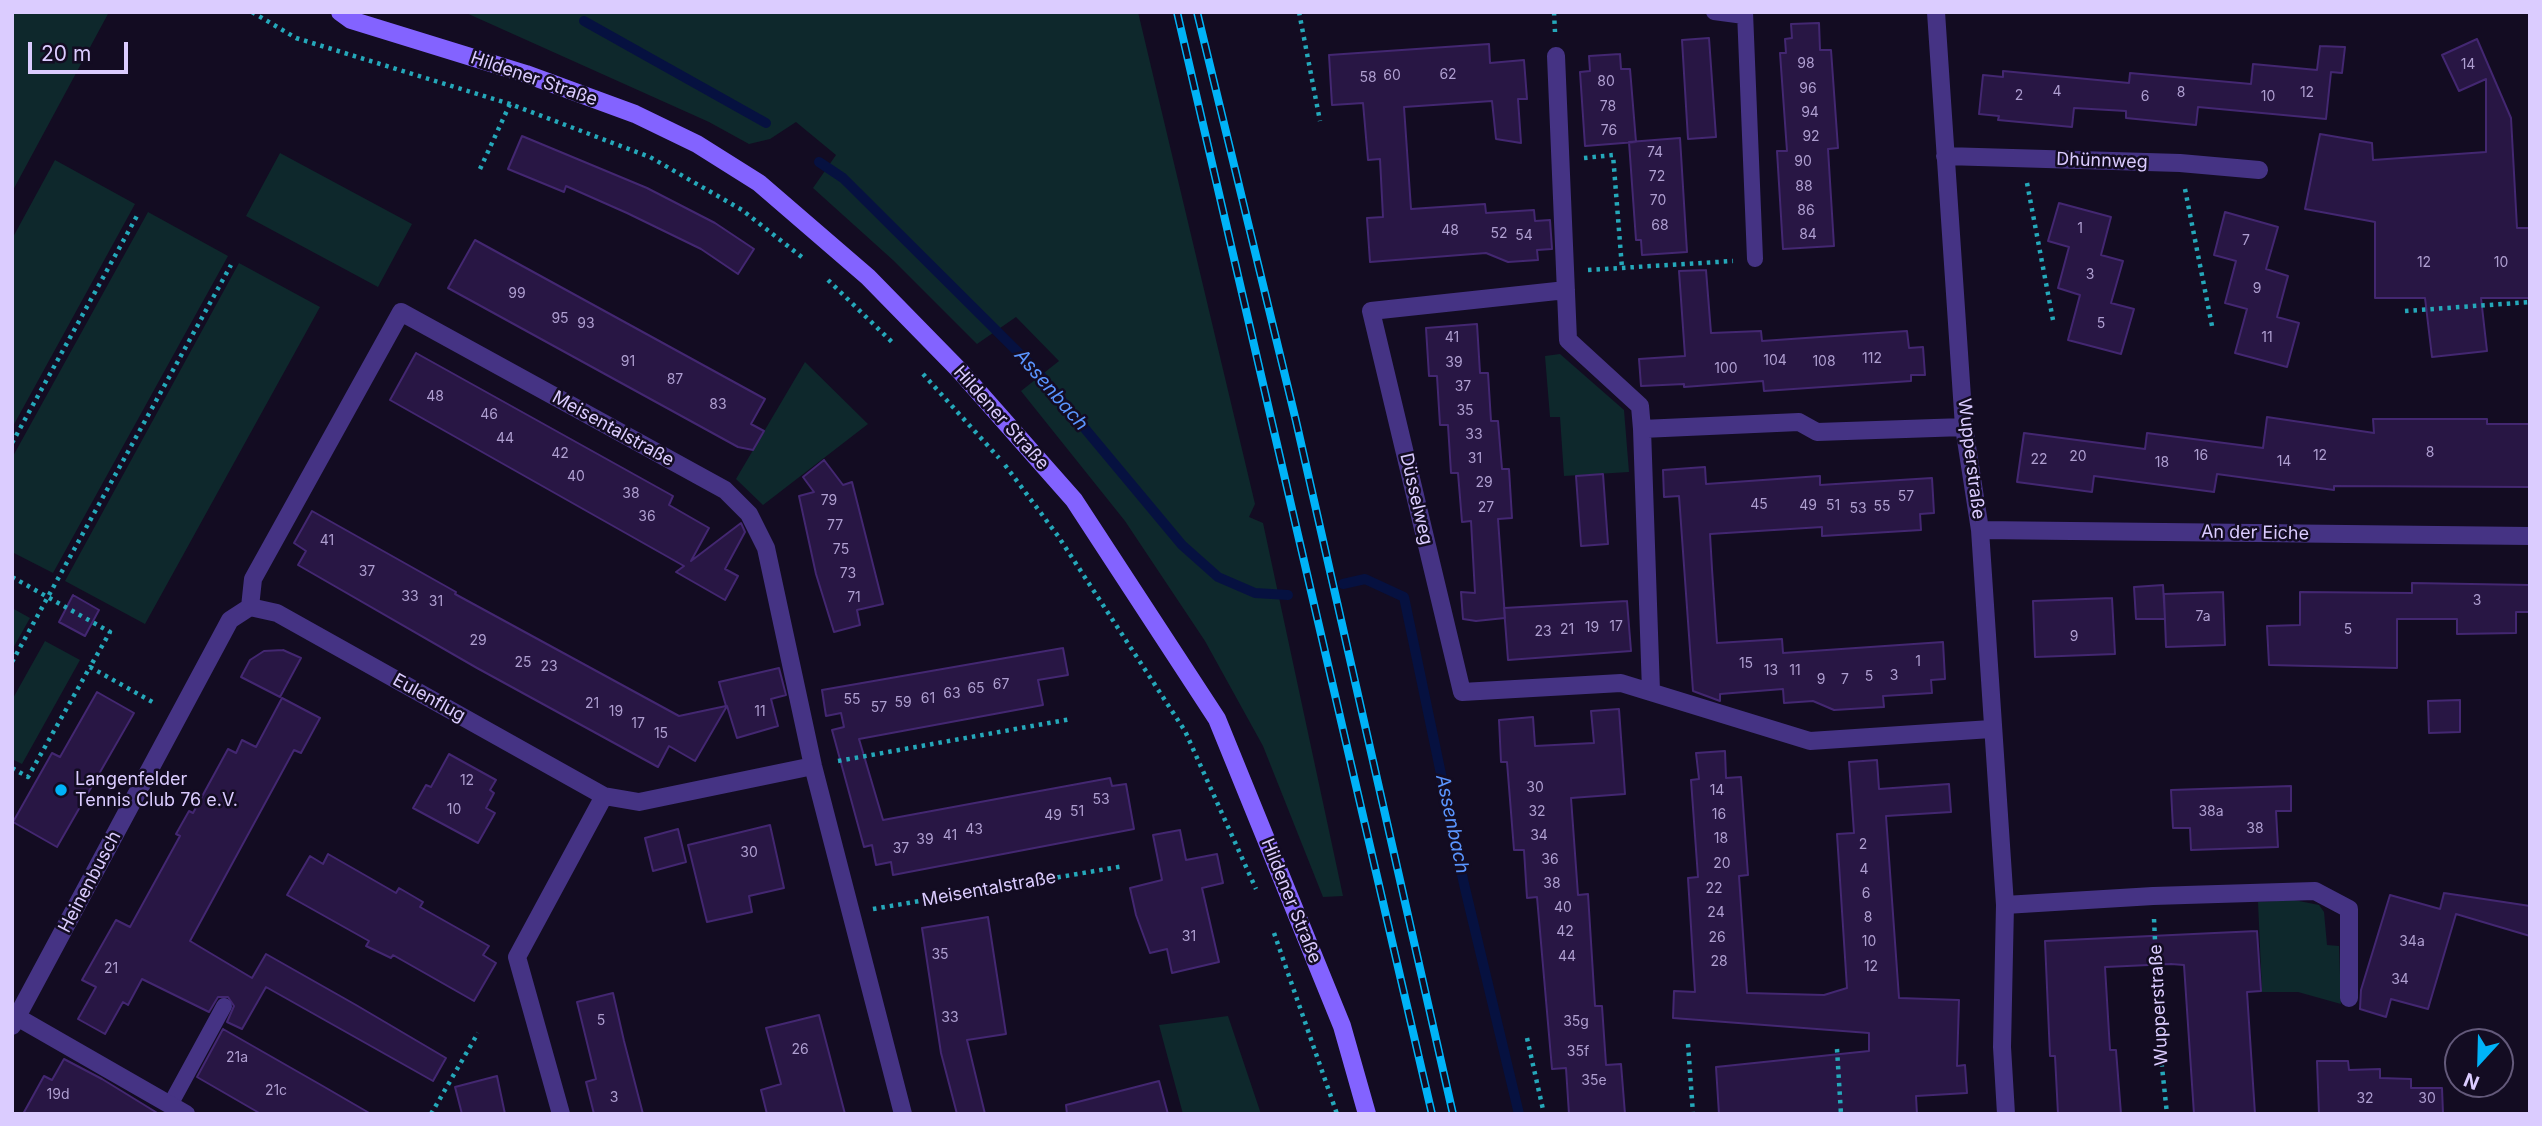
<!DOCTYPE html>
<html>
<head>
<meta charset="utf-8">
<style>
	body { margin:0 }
	#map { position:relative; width:2542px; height:1126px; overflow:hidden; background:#130c22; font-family:Inter,sans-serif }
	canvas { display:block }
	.frame { position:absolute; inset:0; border:14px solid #dbccff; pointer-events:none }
	.north { position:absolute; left:2444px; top:1028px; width:70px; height:70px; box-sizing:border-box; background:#130c22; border:2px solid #63597a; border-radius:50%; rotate:202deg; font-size:19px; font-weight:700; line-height:28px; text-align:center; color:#dbccff }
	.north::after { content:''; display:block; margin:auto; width:24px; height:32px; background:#00b3f7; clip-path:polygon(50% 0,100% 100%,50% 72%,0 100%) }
	.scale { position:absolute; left:28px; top:42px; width:100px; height:32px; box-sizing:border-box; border:4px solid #dbccff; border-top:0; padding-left:9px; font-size:21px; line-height:24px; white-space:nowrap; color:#dbccff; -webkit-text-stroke:5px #130c22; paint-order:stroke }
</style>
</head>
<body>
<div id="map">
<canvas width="2542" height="1126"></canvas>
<div class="frame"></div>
<div class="north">N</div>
<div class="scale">20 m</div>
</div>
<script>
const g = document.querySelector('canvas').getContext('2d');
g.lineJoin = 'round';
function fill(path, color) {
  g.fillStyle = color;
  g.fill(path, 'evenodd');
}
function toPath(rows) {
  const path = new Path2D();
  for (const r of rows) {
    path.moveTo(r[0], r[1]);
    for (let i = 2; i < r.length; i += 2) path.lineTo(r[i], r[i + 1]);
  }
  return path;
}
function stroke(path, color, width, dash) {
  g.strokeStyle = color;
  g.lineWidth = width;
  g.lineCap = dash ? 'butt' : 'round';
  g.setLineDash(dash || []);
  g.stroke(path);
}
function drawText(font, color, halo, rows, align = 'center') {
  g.font = font + ' Inter,sans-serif';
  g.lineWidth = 5;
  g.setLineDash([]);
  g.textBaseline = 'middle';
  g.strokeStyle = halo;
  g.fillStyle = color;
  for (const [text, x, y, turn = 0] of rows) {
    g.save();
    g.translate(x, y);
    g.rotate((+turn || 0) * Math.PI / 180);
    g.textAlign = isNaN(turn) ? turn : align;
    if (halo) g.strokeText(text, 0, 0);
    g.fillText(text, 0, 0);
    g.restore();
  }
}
const green = toPath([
	[12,12,109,12,12,192],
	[464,12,1138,12,1255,504,1249,517,1263,523,1343,896,1323,897,1263,746,1205,641,1125,521,1021,391,1059,361,1016,317,977,344,894,261,813,188,836,155,796,122,770,139,749,144,709,122],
	[280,153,412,224,378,287,246,216],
	[55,160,135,204,12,428,12,239],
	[148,212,228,256,53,573,12,552,12,458],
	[239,263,320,307,145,624,65,581],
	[1560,354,1624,410,1629,472,1564,476,1560,417,1550,417,1545,356],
	[805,362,868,424,763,505,736,479],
	[12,608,30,618,12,650],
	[45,641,80,660,22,764,12,759,12,700],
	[2294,900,2319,905,2324,912,2327,945,2339,946,2341,1004,2298,992,2262,992,2258,902],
	[1228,1016,1261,1114,1183,1114,1159,1025]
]);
const stream = toPath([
	[584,21,766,123],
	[819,162,843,178,1036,370,1182,545,1218,577,1255,593,1288,595],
	[1343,584,1365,579,1404,597,1464,884,1519,1114]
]);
const building = toPath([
	[1819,23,1820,50,1831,50,1838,148,1828,149,1834,246,1783,249,1777,151,1787,151,1780,53,1786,53,1785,39,1792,38,1791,24,1819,23],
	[1709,38,1716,137,1688,139,1682,40,1709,38],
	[2477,39,2511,118,2517,228,2530,228,2530,298,2481,298,2487,351,2432,357,2425,298,2375,298,2375,222,2305,209,2320,134,2372,143,2373,160,2486,152,2486,79,2459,91,2442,55,2477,39],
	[1489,44,1490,63,1524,60,1527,99,1518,99,1521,143,1496,139,1492,101,1404,107,1411,209,1485,204,1486,213,1534,210,1535,221,1550,220,1552,249,1537,250,1538,260,1508,262,1486,253,1370,262,1367,218,1383,217,1380,159,1368,160,1363,103,1332,105,1329,55,1489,44],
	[2320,46,2345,47,2342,73,2331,72,2326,119,2198,107,2196,125,2126,118,2126,111,2074,108,2072,127,1998,120,1999,116,1979,114,1983,75,2003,77,2003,71,2129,83,2130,73,2251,84,2253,64,2317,70,2320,46],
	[1620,54,1621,69,1630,69,1636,142,1585,146,1580,72,1590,71,1589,56,1620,54],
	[522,136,647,188,715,223,754,249,738,274,701,249,627,213,566,186,564,192,508,169,522,136],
	[1680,138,1687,252,1642,255,1641,240,1636,240,1629,142,1680,138],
	[2059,203,2111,217,2101,255,2123,261,2111,303,2134,309,2121,354,2068,340,2080,295,2058,288,2069,247,2048,241,2059,203],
	[2225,212,2278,227,2266,269,2288,276,2277,317,2299,323,2287,367,2235,353,2247,309,2225,303,2236,261,2214,255,2225,212],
	[475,240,765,399,751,424,764,431,753,450,738,447,448,288,475,240],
	[1706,270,1711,333,1761,331,1762,341,1907,331,1909,348,1923,347,1925,375,1911,375,1911,381,1764,391,1763,381,1684,387,1684,384,1641,386,1639,359,1685,356,1679,271,1706,270],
	[1477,324,1480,373,1488,373,1491,421,1498,421,1502,469,1509,469,1512,518,1498,519,1505,618,1476,621,1463,619,1461,592,1475,593,1471,521,1462,522,1458,473,1451,473,1448,425,1440,425,1437,376,1429,376,1426,328,1477,324],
	[416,353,673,496,669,505,709,528,691,561,741,523,745,532,725,569,738,576,725,600,676,572,684,566,390,400,416,353],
	[2267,417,2374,433,2373,419,2487,419,2487,424,2530,424,2530,487,2334,486,2334,490,2217,474,2214,492,2094,476,2092,492,2017,482,2024,433,2145,449,2147,433,2263,448,2267,417],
	[824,460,843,485,852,482,883,604,857,610,860,625,834,632,816,574,799,496,814,492,803,477,824,460],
	[1705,467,1706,484,1820,476,1820,485,1932,478,1934,513,1920,514,1921,530,1822,536,1822,527,1710,534,1712,569,1717,643,1782,639,1783,653,1943,642,1945,679,1931,680,1932,693,1883,696,1884,707,1834,710,1813,701,1784,703,1783,689,1720,694,1720,701,1693,691,1679,496,1664,497,1663,470,1705,467],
	[1603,474,1608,544,1581,546,1576,476,1603,474],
	[312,511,456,592,455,594,679,716,726,706,719,682,779,668,786,695,771,699,778,726,737,738,727,706,695,761,669,746,658,767,477,668,298,565,306,551,294,543,312,511],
	[2412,583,2530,585,2530,612,2516,612,2516,633,2457,634,2457,619,2397,619,2397,668,2269,665,2267,626,2300,625,2300,592,2412,593,2412,583],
	[2163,585,2165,619,2136,619,2134,587,2163,585],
	[2223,592,2225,645,2166,647,2164,594,2223,592],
	[73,595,99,610,85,636,59,622,73,595],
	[2112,598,2115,654,2035,657,2033,601,2112,598],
	[1627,601,1631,651,1508,660,1504,608,1627,601],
	[1063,648,1068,675,1038,680,1043,705,859,739,883,820,1110,778,1112,786,1126,784,1134,829,893,875,891,862,876,865,872,845,864,847,832,730,844,727,841,713,826,716,822,690,1063,648],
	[283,650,301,658,280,697,241,677,250,660,264,651,283,650],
	[97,692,134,713,57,847,13,822,52,753,60,757,97,692],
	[282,698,320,718,301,753,294,750,190,941,252,978,266,954,356,1005,446,1058,433,1081,266,987,242,1029,227,1022,234,1006,228,997,218,997,209,1012,142,979,128,1005,123,1002,105,1034,78,1019,96,987,82,980,116,920,130,927,180,836,176,834,189,811,193,813,228,749,236,753,242,740,256,747,282,698],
	[2460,700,2460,732,2429,733,2428,701,2460,700],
	[1619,709,1625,794,1571,798,1578,895,1588,894,1595,1006,1602,1006,1606,1065,1621,1064,1625,1114,1569,1114,1566,1068,1552,1069,1537,897,1527,898,1524,850,1514,850,1507,762,1501,762,1499,720,1533,717,1535,746,1594,743,1591,711,1619,709],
	[1725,751,1726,778,1741,777,1748,875,1739,876,1747,993,1824,995,1847,988,1837,834,1854,833,1849,762,1877,760,1879,789,1949,784,1951,812,1886,816,1899,998,1959,1000,1957,1066,1965,1065,1967,1093,1916,1096,1917,1114,1719,1114,1716,1067,1869,1051,1869,1033,1673,1018,1674,991,1695,992,1688,878,1698,877,1691,780,1699,779,1696,753,1725,751],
	[449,754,496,780,490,790,494,793,486,808,495,813,478,843,413,808,426,785,431,787,449,754],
	[2291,786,2291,811,2276,811,2278,847,2191,850,2190,828,2173,828,2171,790,2291,786],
	[770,825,784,888,749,896,752,912,707,922,688,845,770,825],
	[678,829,686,862,653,871,645,838,678,829],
	[1180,830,1186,860,1217,854,1223,883,1202,888,1219,962,1172,973,1167,949,1150,953,1136,915,1130,888,1162,880,1153,835,1180,830],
	[328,854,396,893,399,888,423,902,420,907,489,946,483,955,496,963,474,1001,393,955,391,958,366,946,369,941,287,895,310,856,323,864,328,854],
	[2444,893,2530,906,2530,936,2456,914,2428,1009,2391,999,2386,1017,2360,1009,2361,990,2390,895,2440,909,2444,893],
	[988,917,1006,1034,967,1040,985,1114,957,1114,941,1053,922,928,988,917],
	[2257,931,2261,991,2247,992,2255,1114,2194,1114,2184,965,2171,964,2105,967,2110,1050,2116,1050,2121,1114,2058,1114,2055,1056,2050,1056,2045,941,2257,931],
	[613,993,624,1041,643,1114,594,1114,586,1082,596,1079,577,1002,613,993],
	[819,1015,845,1114,767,1114,761,1090,781,1084,766,1028,819,1015],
	[223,1029,321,1085,371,1114,261,1114,197,1077,223,1029],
	[64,1059,102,1079,159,1114,23,1114,44,1076,52,1080,64,1059],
	[2317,1061,2348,1061,2349,1070,2380,1069,2380,1078,2411,1079,2411,1088,2442,1088,2443,1114,2319,1114,2317,1061],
	[497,1076,505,1114,462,1114,455,1087,497,1076],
	[1159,1081,1168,1114,1067,1114,1066,1105,1159,1081]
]);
const path = toPath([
	[252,12,296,38,510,104,650,157,742,210,803,258],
	[1299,12,1320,121],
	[1554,12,1555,32],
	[1584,158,1613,155,1622,268],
	[480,169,510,104],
	[2027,183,2053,320],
	[2185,189,2212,326],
	[1588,270,1733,261],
	[828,280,895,345],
	[2405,311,2530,302],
	[923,374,999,458],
	[12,443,138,214],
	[1005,465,1058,536,1185,731,1256,889],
	[12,577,110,632,90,667],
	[12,662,231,265],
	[838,761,1071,719],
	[12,768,28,777,90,667,156,704],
	[873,909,1124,866],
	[2154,919,2160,1048,2167,1114],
	[1274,933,1337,1114],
	[1527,1038,1544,1114],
	[1688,1044,1693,1114],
	[1837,1049,1841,1114],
	[431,1114,478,1033]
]);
const service = toPath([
	[1714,12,1744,16],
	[1745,12,1755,259],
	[170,1105,224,1006]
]);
const minor = toPath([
	[1936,12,1964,427,1980,530,2005,905,2002,1047,2006,1114],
	[1556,56,1568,340,1640,406,1642,429,1799,422,1817,432,1964,427],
	[1945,156,2180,163,2259,170],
	[1566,290,1371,311,1462,692,1621,683,1810,741,1991,729],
	[1642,429,1651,691],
	[1980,530,2530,536],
	[250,607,253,579,401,312,725,490,749,514,766,548,813,766,903,1114],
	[250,607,277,613,604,796,639,802,813,766],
	[2005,905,2153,896,2315,891,2349,909,2349,998],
	[17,1017,186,1114],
	[12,1026,230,620,250,607],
	[561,1114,517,957,604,796]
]);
const secondary = toPath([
	[340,12,351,20,526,74,635,114,697,144,759,183,868,277,960,371,1074,500,1217,719,1342,1026,1367,1114]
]);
const rail = toPath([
	[1177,12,1432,1114],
	[1197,12,1296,421,1453,1114]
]);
const markers = [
	[61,790,7,"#00b3f7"]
];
const numberNames = [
	["98",1806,64],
	["14",2468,65],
	["62",1448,75],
	["60",1392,76],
	["58",1368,78],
	["80",1606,82],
	["96",1808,89],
	["4",2057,92],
	["8",2181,93],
	["12",2307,93],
	["2",2019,96],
	["6",2145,97],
	["10",2268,97],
	["78",1608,107],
	["94",1810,113],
	["76",1609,131],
	["92",1811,137],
	["74",1655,153],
	["90",1803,162],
	["72",1657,177],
	["88",1804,187],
	["70",1658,201],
	["86",1806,211],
	["68",1660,226],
	["1",2080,229],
	["48",1450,231],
	["52",1499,234],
	["84",1808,235],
	["54",1524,236],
	["7",2246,241],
	["12",2424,263],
	["10",2501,263],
	["3",2090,275],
	["9",2257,289],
	["99",517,294],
	["95",560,319],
	["93",586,324],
	["5",2101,324],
	["41",1452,338],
	["11",2267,338],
	["112",1872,359],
	["104",1775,361],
	["91",628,362],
	["108",1824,362],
	["39",1454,363],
	["100",1726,369],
	["87",675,380],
	["37",1463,387],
	["48",435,397],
	["83",718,405],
	["35",1465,411],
	["46",489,415],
	["33",1474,435],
	["44",505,439],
	["8",2430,453],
	["42",560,454],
	["16",2201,456],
	["12",2320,456],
	["20",2078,457],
	["31",1475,459],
	["22",2039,460],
	["14",2284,462],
	["18",2162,463],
	["40",576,477],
	["29",1484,483],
	["38",631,494],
	["57",1906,497],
	["79",829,501],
	["45",1759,505],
	["49",1808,506],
	["51",1833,506],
	["55",1882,507],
	["27",1486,508],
	["53",1858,509],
	["36",647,517],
	["77",835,526],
	["41",327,541],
	["75",841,550],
	["37",367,572],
	["73",848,574],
	["33",410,597],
	["71",854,598],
	["3",2477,601],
	["31",436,602],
	["7a",2203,617],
	["17",1616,627],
	["19",1592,628],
	["21",1567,630],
	["5",2348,630],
	["23",1543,632],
	["9",2074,637],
	["29",478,641],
	["1",1918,662],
	["25",523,663],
	["15",1746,664],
	["23",549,667],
	["13",1771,671],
	["11",1795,671],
	["3",1894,676],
	["5",1869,677],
	["9",1821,680],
	["7",1845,680],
	["67",1001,685],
	["65",976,689],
	["63",952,694],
	["61",928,699],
	["55",852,700],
	["59",903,703],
	["21",592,704],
	["57",879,708],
	["19",616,712],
	["11",760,712],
	["17",638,724],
	["15",661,734],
	["12",467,781],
	["30",1535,788],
	["14",1717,791],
	["53",1101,800],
	["10",454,810],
	["51",1077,812],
	["32",1537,812],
	["38a",2211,812],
	["16",1719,815],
	["49",1053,816],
	["38",2255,829],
	["43",974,830],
	["41",950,836],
	["34",1539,836],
	["18",1721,839],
	["39",925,840],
	["2",1863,845],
	["37",901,849],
	["30",749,853],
	["36",1550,860],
	["20",1722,864],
	["4",1864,870],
	["38",1552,884],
	["22",1714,889],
	["6",1866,894],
	["40",1563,908],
	["24",1716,913],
	["8",1868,918],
	["42",1565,932],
	["31",1189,937],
	["26",1717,938],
	["10",1869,942],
	["34a",2412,942],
	["35",940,955],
	["44",1567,957],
	["28",1719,962],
	["12",1871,967],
	["21",111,969],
	["34",2400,980],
	["33",950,1018],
	["5",601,1021],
	["35g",1576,1022],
	["26",800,1050],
	["35f",1578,1052],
	["21a",237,1058],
	["35e",1594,1081],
	["21c",276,1091],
	["19d",58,1095],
	["3",614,1098],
	["32",2365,1099],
	["30",2427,1099]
];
const streetNames = [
	["Hildener Straße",534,79,19],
	["Dhünnweg",2102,161,2],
	["Hildener Straße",1001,418,48],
	["Meisentalstraße",613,429,29],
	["Wupperstraße",1971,459,83],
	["Düsselweg",1416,499,77],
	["An der Eiche",2255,533,1],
	["Eulenflug",429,698,29],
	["Heinenbusch",90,882,-62],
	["Meisentalstraße",989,889,-10],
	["Hildener Straße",1291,901,68],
	["Wupperstraße",2159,1005,-93]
];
const poiNames = [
	["Langenfelder",75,780],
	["Tennis Club 76 e.V.",75,801]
];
const waterNames = [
	["Assenbach",1051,390,49],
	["Assenbach",1452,824,78]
];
fill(green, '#0e282c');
stroke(stream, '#061140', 10);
fill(building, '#281644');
stroke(building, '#432771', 2);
stroke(path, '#25a8ba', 4.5, [3.5, 5]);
stroke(service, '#453384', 16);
stroke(minor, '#453384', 18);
stroke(secondary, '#8363ff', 18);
stroke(rail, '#00b3f7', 8);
stroke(rail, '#130c22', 5, [16]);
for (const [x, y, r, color] of markers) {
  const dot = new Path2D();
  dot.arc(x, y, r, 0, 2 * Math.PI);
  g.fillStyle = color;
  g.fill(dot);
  stroke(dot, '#130c22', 2.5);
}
drawText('14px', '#ae9ed0', null, numberNames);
drawText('18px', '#dbccff', '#130c22', streetNames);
drawText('18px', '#dbccff', '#130c22', poiNames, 'left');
drawText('italic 19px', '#5a95ff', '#130c22', waterNames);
</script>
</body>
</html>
